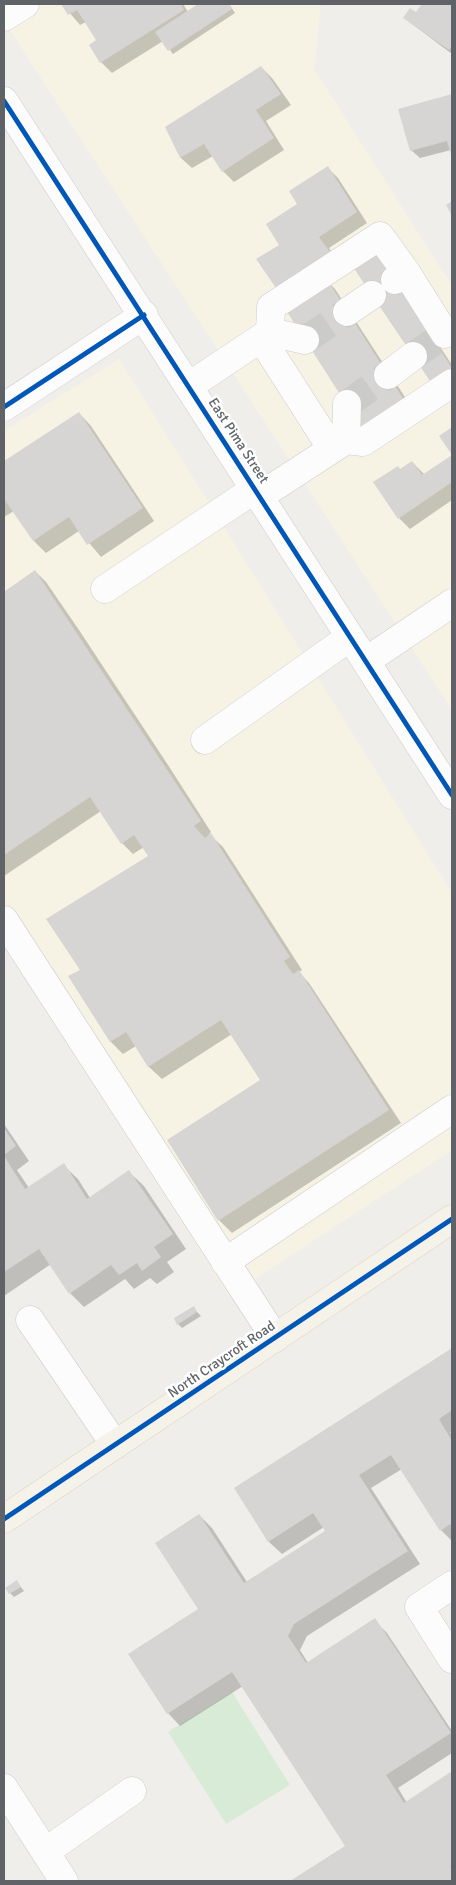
<!DOCTYPE html>
<html>
<head>
<meta charset="utf-8">
<style>
	body { margin:0 }
	#map { position:relative; width:456px; height:1885px; overflow:hidden; background:#efeeea; font-family:Signika,sans-serif }
	canvas { display:block }
	.frame { position:absolute; inset:0; border:5px solid #5f6368; pointer-events:none }
</style>
</head>
<body>
<div id="map">
<canvas width="456" height="1885"></canvas>
<div class="frame"></div>
</div>
<script>
const g = document.querySelector('canvas').getContext('2d');
g.lineJoin = 'round';
function fill(path, color) {
  g.fillStyle = color;
  g.fill(path, 'evenodd');
}
function toPath(rows) {
  const path = new Path2D();
  for (const r of rows) {
    path.moveTo(r[0], r[1]);
    for (let i = 2; i < r.length; i += 2) path.lineTo(r[i], r[i + 1]);
  }
  return path;
}
function stroke(path, color, width, dash) {
  g.strokeStyle = color;
  g.lineWidth = width;
  g.lineCap = dash ? 'butt' : 'round';
  g.setLineDash(dash || []);
  g.stroke(path);
}
function drawText(font, color, halo, rows, align = 'center') {
  g.font = font + ' Signika,sans-serif';
  g.lineWidth = 5;
  g.setLineDash([]);
  g.textBaseline = 'middle';
  g.strokeStyle = halo;
  g.fillStyle = color;
  for (const [text, x, y, turn = 0] of rows) {
    g.save();
    g.translate(x, y);
    g.rotate((+turn || 0) * Math.PI / 180);
    g.textAlign = isNaN(turn) ? turn : align;
    if (halo) g.strokeText(text, 0, 0);
    g.fillText(text, 0, 0);
    g.restore();
  }
}
const commercial = toPath([
	[4,4,321,4,314,69,452,286,452,710,4,21],
	[119,359,452,893,452,1150,229,1296,4,946,4,431]
]);
const green = toPath([
	[232,1692,290,1785,226,1824,168,1732]
]);
const shadow = toPath([
	[62,4,183,4,188,12,200,4,229,4,235,13,173,54,163,41,112,73,101,62,91,45,98,41,86,22,80,25],
	[424,4,452,4,452,54,404,18,416,14],
	[261,67,272,78,291,105,266,121,284,150,234,182,223,171,213,156,192,168,181,158,166,128],
	[452,95,452,155,451,150,420,158,411,150,400,110],
	[328,168,338,178,367,223,329,248,340,265,281,245,299,204],
	[383,260,452,365,452,384],
	[324,278,335,289,414,411,373,437],
	[79,413,91,426,154,521,101,557,79,531,46,553,34,541,14,511,4,517,4,463],
	[452,456,452,500,410,529,399,518,401,470,412,462,425,475],
	[35,571,46,582,79,630,168,765,211,832,209,834,223,847,302,970,299,972,309,983,401,1123,232,1233,219,1220,262,1080,232,1034,162,1079,149,1067,136,1046,123,1054,111,1042,70,977,82,971,149,856,144,847,133,854,122,843,101,811,4,876,4,592],
	[4,1124,29,1161,17,1170,29,1188,63,1165,78,1179,90,1198,129,1172,144,1186,186,1249,167,1262,174,1272,157,1284,150,1278,134,1289,125,1279,84,1307,70,1293,51,1264,4,1296],
	[193,1308,201,1316,182,1328,178,1324],
	[452,1350,452,1431,450,1432,452,1435,452,1541,441,1530,402,1469,371,1488,420,1564,307,1636,300,1650,308,1663,374,1620,387,1633,452,1731,452,1753,398,1788,407,1803,452,1773,452,1881,293,1881,346,1846,243,1686,180,1726,168,1713,200,1610,199,1515,212,1528,247,1582,326,1532,324,1527,282,1554,269,1542,235,1488],
	[17,1582,24,1591,14,1597,10,1593]
]);
const building = toPath([
	[61,4,181,4,184,10,100,63,89,45,96,40,77,10,68,15],
	[198,4,229,4,232,9,168,51,155,32],
	[422,4,452,4,452,46,449,50,403,18,410,8,416,12],
	[261,66,281,94,256,110,274,138,222,172,204,144,180,158,165,127],
	[452,94,452,158,447,141,410,151,398,109],
	[328,166,357,212,319,237,331,253,276,288,256,259,279,245,266,224,297,204,289,191],
	[452,201,452,216,446,205],
	[375,250,452,368,452,371,432,384,353,267],
	[325,276,404,400,361,427,282,304],
	[79,412,143,508,87,545,69,517,33,541,4,499,4,461],
	[452,427,452,482,398,519,373,482,398,466,400,469,412,461,422,475,452,455,439,436],
	[35,570,201,821,194,826,205,838,211,833,290,957,284,961,293,974,299,970,389,1110,218,1221,167,1140,260,1080,221,1020,148,1067,126,1032,110,1042,68,976,80,970,46,919,148,856,134,835,121,844,90,797,4,855,4,592],
	[4,1128,16,1146,4,1155],
	[4,1156,25,1189,64,1163,87,1199,129,1170,173,1234,154,1247,161,1257,142,1271,137,1263,119,1275,111,1265,69,1294,39,1249,4,1272],
	[194,1306,197,1312,177,1325,174,1318],
	[452,1348,452,1410,439,1419,452,1441,452,1523,440,1531,391,1455,359,1475,408,1551,294,1624,288,1636,306,1663,375,1618,404,1661,451,1733,386,1775,404,1803,452,1771,452,1865,450,1866,452,1870,452,1881,290,1881,345,1846,232,1672,167,1714,128,1654,198,1609,155,1543,199,1514,244,1583,325,1531,313,1513,268,1542,234,1488],
	[17,1580,21,1587,9,1594,5,1588]
]);
const minorTunnel = toPath([
	[305,340,347,312],
	[413,356,435,341],
	[347,404,388,375]
]);
const minor = toPath([
	[4,17,25,4],
	[4,101,452,795],
	[406,272,445,334],
	[347,312,372,295],
	[270,332,271,307,380,236,406,272,395,280],
	[261,338,332,449],
	[388,375,413,356],
	[189,386,270,332,305,340],
	[4,407,144,315],
	[346,440,347,404],
	[260,496,346,440,363,442,452,383],
	[105,589,255,489],
	[366,661,452,603],
	[205,740,350,637],
	[4,920,275,1338],
	[225,1262,452,1109],
	[30,1320,115,1445],
	[452,1585,419,1607,452,1659],
	[4,1788,64,1881],
	[45,1852,132,1791]
]);
const major = toPath([
	[4,1519,452,1219]
]);
const cycleway = toPath([
	[4,101,452,795],
	[4,407,144,315],
	[4,1519,452,1219]
]);
const streetNames = [
	["East Pima Street",238,441,57],
	["North Craycroft Road",222,1360,-34]
];
fill(commercial, '#f7f3e4');
fill(green, '#d8ebd6');
fill(shadow, '#0003');
fill(building, '#d6d5d3');
stroke(minorTunnel, '#cbcbca', 28, [28, 14]);
stroke(minor, '#cbcccc', 29);
stroke(major, '#d7ceb8', 29);
stroke(minor, '#fdfcfc', 28);
stroke(major, '#f4f2e9', 28);
stroke(cycleway, '#0057b8', 5);
drawText('14px', '#5f6368', '#fff', streetNames);
</script>
</body>
</html>
